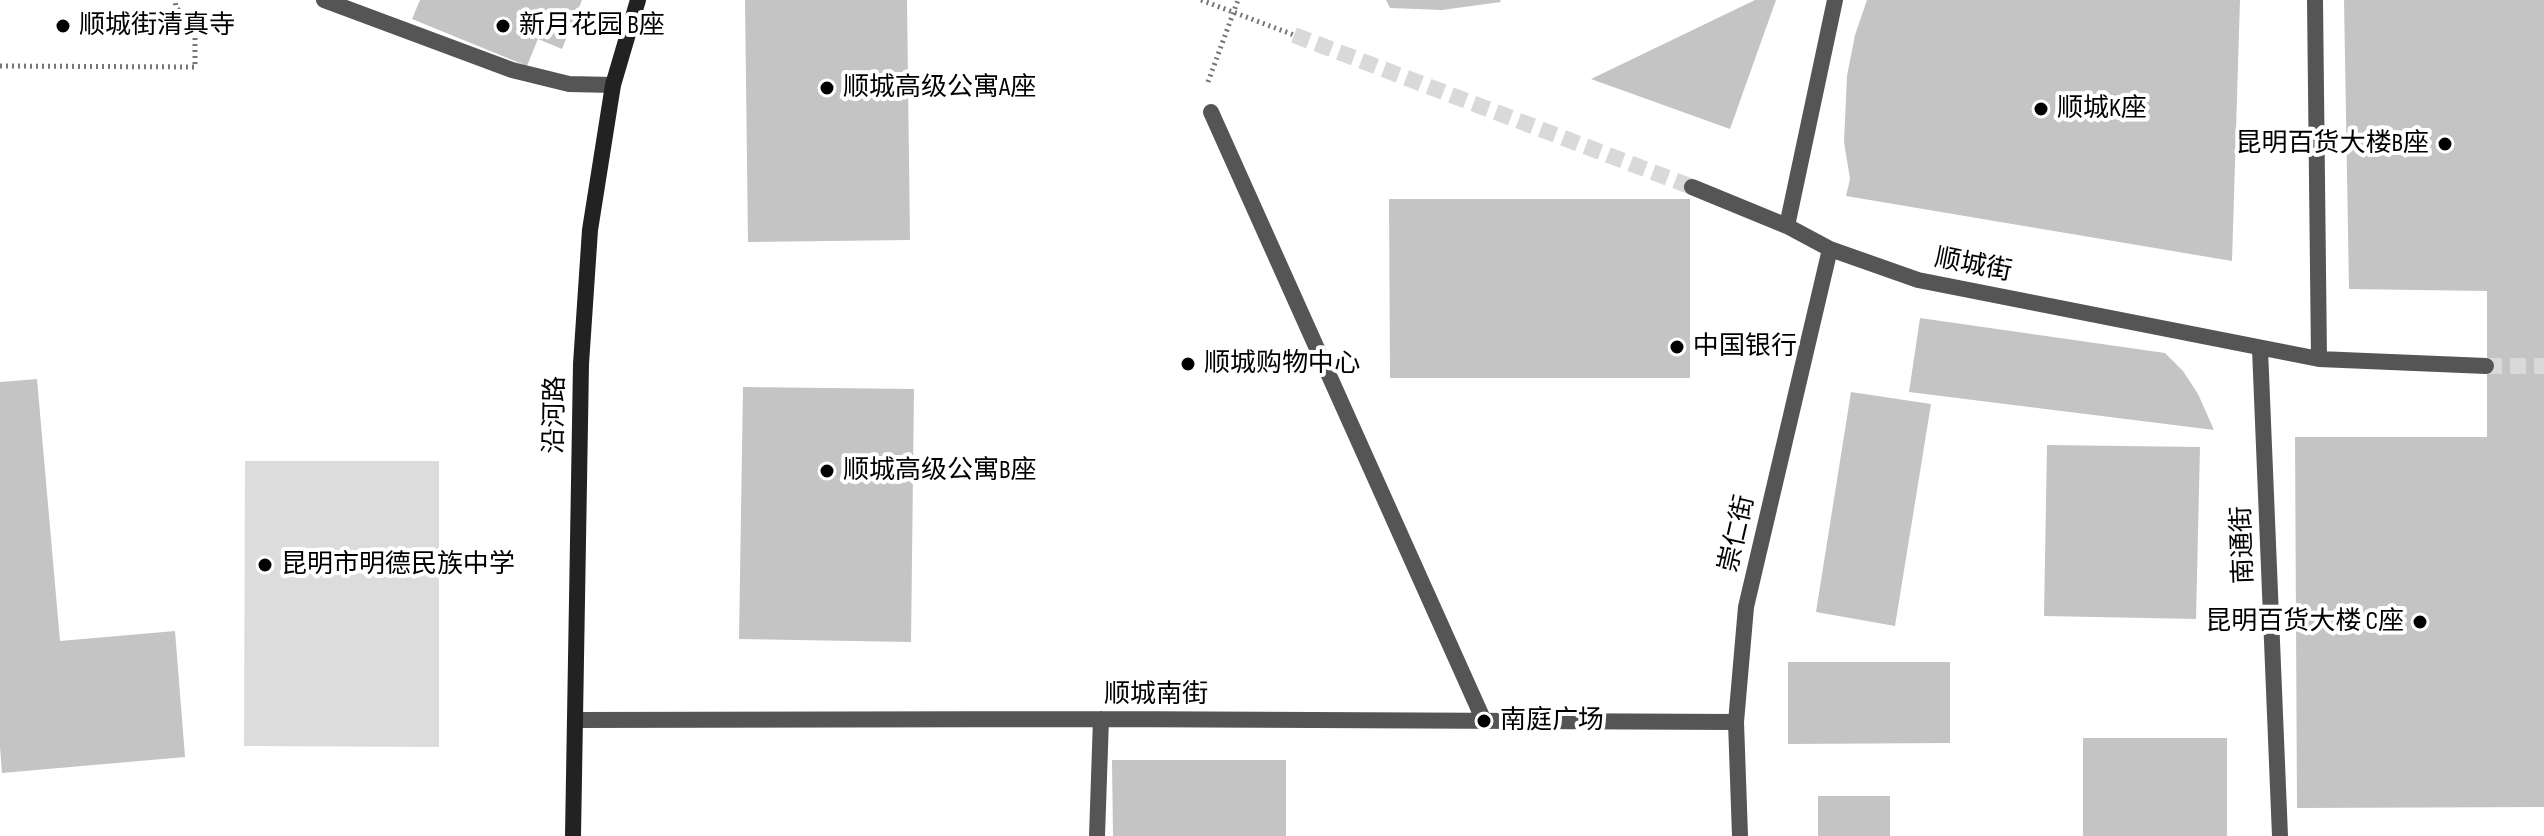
<!DOCTYPE html>
<html>
<head>
<meta charset="utf-8">
<style>
	body { margin:0 }
	canvas { display:block; background:#fff }
</style>
</head>
<body>
<canvas width="2544" height="836"></canvas>
<script>
const g = document.querySelector('canvas').getContext('2d');
g.lineJoin = 'round';
function fill(path, color) {
  g.fillStyle = color;
  g.fill(path, 'evenodd');
}
function toPath(rows) {
  const path = new Path2D();
  for (const r of rows) {
    path.moveTo(r[0], r[1]);
    for (let i = 2; i < r.length; i += 2) path.lineTo(r[i], r[i + 1]);
  }
  return path;
}
function stroke(path, color, width, dash) {
  g.strokeStyle = color;
  g.lineWidth = width;
  g.lineCap = dash ? 'butt' : 'round';
  g.setLineDash(dash || []);
  g.stroke(path);
}
function drawText(font, color, halo, rows, align = 'center') {
  g.font = font + ' "Sofia Sans Condensed","Noto Sans SC",sans-serif';
  g.lineWidth = 8;
  g.setLineDash([]);
  g.textBaseline = 'middle';
  g.strokeStyle = halo;
  g.fillStyle = color;
  for (const [text, x, y, turn = 0] of rows) {
    g.save();
    g.translate(x, y);
    g.rotate((+turn || 0) * Math.PI / 180);
    g.textAlign = isNaN(turn) ? turn : align;
    if (halo) g.strokeText(text, 0, 0);
    g.fillText(text, 0, 0);
    g.restore();
  }
}
const green = toPath([
	[245,461,439,461,439,747,244,746]
]);
const building = toPath([
	[420,0,582,0,562,49,538,39,527,66,412,19],
	[745,0,907,0,910,240,748,242],
	[1386,0,1500,0,1501,2,1442,10,1390,8],
	[1755,0,1776,0,1730,129,1591,79],
	[1867,0,2240,0,2232,261,1846,196,1850,179,1844,142,1847,76,1855,35],
	[2344,0,2544,0,2544,807,2297,808,2295,437,2487,437,2487,291,2349,289],
	[1389,199,1690,199,1690,378,1390,378],
	[1920,318,2165,353,2183,371,2198,394,2214,430,1909,392],
	[37,379,60,641,175,631,185,757,2,773,0,747,0,382],
	[743,387,914,389,911,642,739,639],
	[1851,392,1931,404,1895,626,1816,612],
	[2047,445,2200,447,2196,619,2044,616],
	[1788,662,1950,662,1950,743,1788,744],
	[2083,738,2227,738,2227,836,2083,836],
	[1112,760,1286,760,1286,836,1113,836],
	[1818,796,1890,796,1890,836,1818,836]
]);
const streetTunnel = toPath([
	[1294,35,1692,187],
	[2486,366,2544,366]
]);
const path = toPath([
	[1201,0,1294,35],
	[0,66,195,67,195,29,176,7,175,0],
	[1208,82,1238,0]
]);
const street = toPath([
	[324,0,512,70,569,84,613,85],
	[2315,0,2319,359],
	[1211,112,1484,721],
	[1692,187,1787,226,1830,249,1918,280,2319,359,2486,366],
	[1787,226,1835,0],
	[2260,349,2280,836],
	[575,720,1101,719,1736,722],
	[1097,836,1101,719],
	[1740,836,1736,722,1746,607,1830,249]
]);
const secondary = toPath([
	[573,836,581,364,590,230,613,85,638,0]
]);
const markers = [
	[63,26,8,"#000"],
	[503,26,8,"#000"],
	[827,88,8,"#000"],
	[2041,109,8,"#000"],
	[2445,144,8,"#000"],
	[1677,347,8,"#000"],
	[1188,364,8,"#000"],
	[827,471,8,"#000"],
	[265,565,8,"#000"],
	[2420,622,8,"#000"],
	[1484,721,8,"#000"]
];
const poiNames = [
	["顺城街清真寺",79,26],
	["新月花园 B座",519,26],
	["顺城高级公寓A座",843,88],
	["顺城K座",2057,109],
	["昆明百货大楼B座",2429,144,"right"],
	["中国银行",1693,347],
	["顺城购物中心",1204,364],
	["顺城高级公寓B座",843,471],
	["昆明市明德民族中学",281,565],
	["昆明百货大楼 C座",2404,622,"right"],
	["南庭广场",1500,721]
];
const streetNames = [
	["顺城街",1973,266,11],
	["沿河路",556,415,-89],
	["崇仁街",1738,534,-77],
	["南通街",2244,545,-92],
	["顺城南街",1156,695]
];
fill(green, '#dcdcdc');
fill(building, '#c4c4c4');
stroke(streetTunnel, '#d9d9d9', 16, [16, 8]);
stroke(path, '#777', 5, [2, 4]);
stroke(street, '#555', 16);
stroke(secondary, '#222', 16);
for (const [x, y, r, color] of markers) {
  const dot = new Path2D();
  dot.arc(x, y, r, 0, 2 * Math.PI);
  g.fillStyle = color;
  g.fill(dot);
  stroke(dot, '#fff', 3);
}
drawText('26px', '#000', '#fff', poiNames, 'left');
drawText('26px', '#000', '#fff', streetNames);
</script>
</body>
</html>
